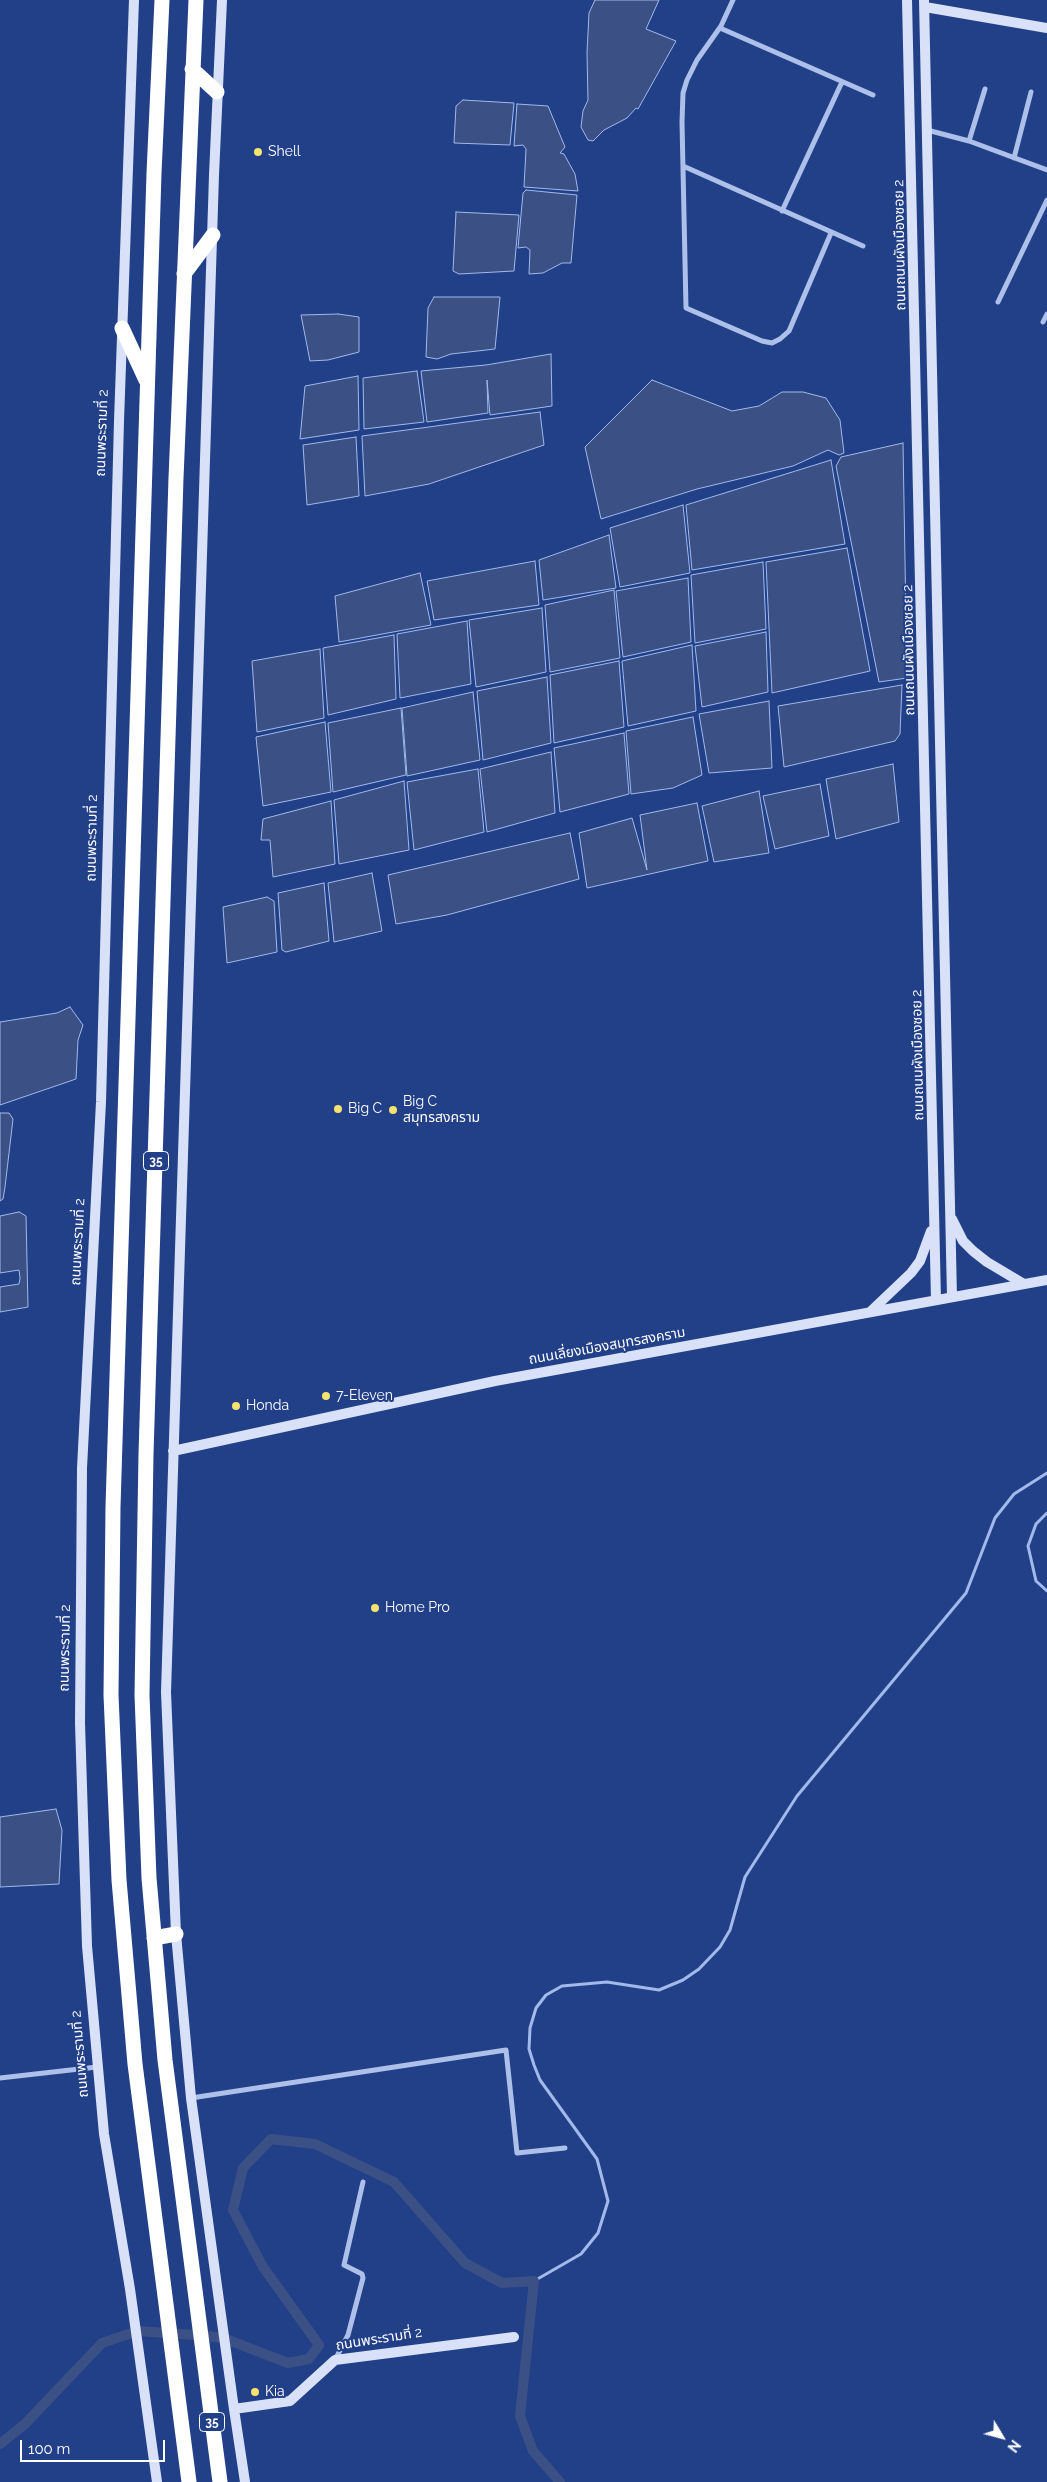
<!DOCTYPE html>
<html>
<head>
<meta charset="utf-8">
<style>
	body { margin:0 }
	#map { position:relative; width:1047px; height:2482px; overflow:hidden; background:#224088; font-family:Raleway,sans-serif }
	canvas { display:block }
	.north { position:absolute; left:977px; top:2412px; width:50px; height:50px; -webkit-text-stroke:4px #224088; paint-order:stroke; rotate:127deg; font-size:14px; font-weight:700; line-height:20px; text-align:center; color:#fff }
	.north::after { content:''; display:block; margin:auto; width:18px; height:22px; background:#fff; clip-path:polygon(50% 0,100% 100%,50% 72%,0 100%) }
	.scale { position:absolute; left:20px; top:2440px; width:145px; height:22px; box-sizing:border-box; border:2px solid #fff; border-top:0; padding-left:6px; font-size:15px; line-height:18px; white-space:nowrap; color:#fff; -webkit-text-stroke:4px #224088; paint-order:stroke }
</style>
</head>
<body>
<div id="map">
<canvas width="1047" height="2482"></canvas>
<div class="north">N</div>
<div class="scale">100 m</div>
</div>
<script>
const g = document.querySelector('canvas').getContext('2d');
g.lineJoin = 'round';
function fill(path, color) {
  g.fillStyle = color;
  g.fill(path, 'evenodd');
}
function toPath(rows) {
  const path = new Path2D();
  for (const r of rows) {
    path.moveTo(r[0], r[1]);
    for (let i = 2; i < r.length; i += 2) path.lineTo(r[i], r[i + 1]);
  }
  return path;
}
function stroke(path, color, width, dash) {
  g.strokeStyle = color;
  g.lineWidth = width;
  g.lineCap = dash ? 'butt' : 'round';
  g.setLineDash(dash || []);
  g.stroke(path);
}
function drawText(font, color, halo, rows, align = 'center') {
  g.font = font + ' Raleway,"Noto Sans Thai",sans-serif';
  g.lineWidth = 4;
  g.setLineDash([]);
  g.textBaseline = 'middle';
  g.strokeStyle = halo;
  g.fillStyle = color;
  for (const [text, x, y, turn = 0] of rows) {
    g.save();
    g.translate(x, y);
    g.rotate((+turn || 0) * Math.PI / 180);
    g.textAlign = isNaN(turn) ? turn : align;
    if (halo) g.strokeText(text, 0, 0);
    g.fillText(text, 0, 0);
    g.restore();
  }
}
const water = toPath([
	[595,0,659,0,646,29,676,41,638,109,636,108,627,118,604,130,593,141,588,140,581,127,583,111,588,100,587,53,589,13,595,0],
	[463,100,514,103,510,145,454,143,456,106,463,100],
	[517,104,548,106,565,147,560,153,564,154,575,174,578,191,524,187,526,149,523,145,514,146,517,104],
	[526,190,577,195,571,263,562,263,543,273,529,274,530,250,526,247,518,248,523,193,526,190],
	[456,212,519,215,514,271,459,274,453,271,456,212],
	[434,297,500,297,495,349,451,354,437,359,426,357,428,308,434,297],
	[338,314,359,317,359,352,328,360,310,361,301,315,338,314],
	[551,354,552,406,490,415,487,380,488,413,427,422,421,371,486,365,551,354],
	[417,371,424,422,364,429,363,378,417,371],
	[358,376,359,430,300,439,305,386,358,376],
	[652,380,732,411,759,406,782,392,803,392,826,398,840,420,844,453,839,455,828,450,793,466,697,489,601,519,585,447,652,380],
	[540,412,544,445,429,484,365,496,362,436,540,412],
	[356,437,359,496,307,505,303,445,356,437],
	[903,443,907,678,879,682,836,466,841,457,903,443],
	[831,460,845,544,692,570,686,505,831,460],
	[683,505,690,573,620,587,610,528,683,505],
	[609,535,616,588,543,600,539,560,609,535],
	[847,548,870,671,772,693,766,562,847,548],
	[535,561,539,605,434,620,427,581,535,561],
	[763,562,766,629,695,643,691,575,763,562],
	[420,573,431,625,339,642,335,596,420,573],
	[688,578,691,642,623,657,616,591,688,578],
	[614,590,620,658,550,672,545,605,614,590],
	[542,608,546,672,476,687,469,620,542,608],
	[467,621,471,684,400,698,397,634,467,621],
	[766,632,768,692,702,707,695,646,766,632],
	[394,635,396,699,328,715,323,648,394,635],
	[692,645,696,711,628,726,622,661,692,645],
	[320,649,324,718,257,732,252,661,320,649],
	[619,661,624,727,554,743,550,675,619,661],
	[547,677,551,743,483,760,477,691,547,677],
	[902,685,900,734,895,741,784,767,778,706,902,685],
	[473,692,480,760,407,776,402,708,473,692],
	[769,701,772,768,709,773,699,714,769,701],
	[401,708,406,775,333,792,328,723,401,708],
	[693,717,702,775,673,788,631,794,626,731,693,717],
	[325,722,331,792,263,806,256,737,325,722],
	[624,733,629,794,560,812,554,748,624,733],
	[551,752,555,813,487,832,480,769,551,752],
	[893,764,899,822,836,839,826,779,893,764],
	[478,769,484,832,414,850,407,782,478,769],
	[404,781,409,850,339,864,334,800,404,781],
	[820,784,829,836,775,849,763,796,820,784],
	[759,791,769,853,714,862,702,806,759,791],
	[331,801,335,864,273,877,270,840,261,840,263,819,331,801],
	[697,803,708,861,587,888,579,833,632,818,647,870,640,815,697,803],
	[570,833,579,879,447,915,396,924,388,875,570,833],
	[372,873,382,931,334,942,328,883,372,873],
	[324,883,329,941,286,952,282,950,278,893,324,883],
	[267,897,274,901,277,952,227,963,223,907,267,897],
	[70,1007,83,1025,78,1040,76,1079,0,1105,0,1022,57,1013,70,1007],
	[0,1113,9,1113,13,1119,5,1187,3,1199,0,1201,0,1113],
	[19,1212,26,1216,28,1307,0,1312,0,1287,19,1284,20,1278,19,1270,0,1273,0,1216,19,1212],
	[56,1809,62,1830,59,1884,0,1887,0,1817,56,1809]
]);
const stream = toPath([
	[1047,1513,1036,1524,1028,1546,1036,1581,1047,1591],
	[534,2281,581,2254,598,2233,608,2201,597,2159,540,2080,534,2065,529,2049,530,2028,536,2008,546,1995,562,1986,607,1982,659,1990,683,1980,699,1969,720,1947,730,1930,745,1877,797,1796,966,1593,995,1518,1014,1494,1047,1473]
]);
const canal = toPath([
	[207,2336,223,2338,288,2363,309,2359,319,2345,263,2267,233,2210,243,2168,271,2139,315,2144,394,2182,465,2263,502,2283,534,2281,520,2416,533,2451,560,2482],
	[0,2444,25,2424,102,2343,138,2331,194,2335]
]);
const street = toPath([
	[733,0,721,26,697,60,687,80,683,93,682,122,686,308,762,341,772,343,780,339,789,331,831,233],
	[720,28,873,95],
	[927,130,969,141,1047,170],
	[969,141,985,89],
	[1014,158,1031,92],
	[683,166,863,246],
	[782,211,842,82],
	[998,302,1047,200],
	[1043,322,1047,314],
	[0,2078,97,2067],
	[191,2098,506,2050,517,2153,565,2148],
	[335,2360,348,2335,363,2278,362,2274,344,2265,363,2182]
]);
const secondary = toPath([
	[134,0,119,421,101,1102,82,1468,80,1723,87,1946,104,2134,130,2289,157,2482],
	[222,0,214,175,166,1692,176,1934,191,2098,234,2409],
	[907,0,936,1300],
	[924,0,952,1297],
	[925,7,1047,28],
	[952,1219,963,1241,973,1251,987,1262,1024,1284],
	[870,1312,911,1273,920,1261,931,1231],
	[173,1451,495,1381,1047,1280],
	[245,2482,234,2409,290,2401,335,2360,514,2337]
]);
const highway = toPath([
	[162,0,154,173,113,1507,111,1695,119,1880,135,2064,189,2482],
	[196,0,176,478,146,1454,142,1695,149,1878,165,2060,220,2482],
	[192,69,217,92],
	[184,274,213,235],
	[122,328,146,380],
	[154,1938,176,1934]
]);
const markers = [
	[258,152,5,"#f6e26f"],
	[338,1109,5,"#f6e26f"],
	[393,1110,5,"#f6e26f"],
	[326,1396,5,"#f6e26f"],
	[236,1406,5,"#f6e26f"],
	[375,1608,5,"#f6e26f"],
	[255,2392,5,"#f6e26f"]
];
const shields = [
	[156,1161,25],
	[212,2422,25]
];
const shieldNames = [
	["35",156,1161],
	["35",212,2422]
];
const poiNames = [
	["Shell",268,152],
	["Big C",403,1102],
	["สมุทรสงคราม",403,1118],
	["Big C",348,1109],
	["7-Eleven",336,1396],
	["Honda",246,1406],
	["Home Pro",385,1608],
	["Kia",265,2392]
];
const streetNames = [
	["ถนนถนนผังเมืองซอย 2",900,245,-91],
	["ถนนพระรามที่ 2",102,433,-88],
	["ถนนถนนผังเมืองซอย 2",909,650,-91],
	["ถนนพระรามที่ 2",92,838,-89],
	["ถนนถนนผังเมืองซอย 2",918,1055,-91],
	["ถนนพระรามที่ 2",78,1242,-87],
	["ถนนเลี่ยงเมืองสมุทรสงคราม",607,1346,-10],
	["ถนนพระรามที่ 2",65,1648,-89],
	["ถนนพระรามที่ 2",80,2054,-95],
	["ถนนพระรามที่ 2",379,2339,-9]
];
fill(water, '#3b5186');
stroke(water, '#a1b9eb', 1);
stroke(stream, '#a1b9eb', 3);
stroke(canal, '#3b5186', 10);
stroke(street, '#adc0ea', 5);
stroke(secondary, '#d8e1f8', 10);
stroke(highway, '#fff', 15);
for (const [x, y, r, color] of markers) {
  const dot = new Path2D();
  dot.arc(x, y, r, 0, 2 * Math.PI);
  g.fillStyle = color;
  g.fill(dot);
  stroke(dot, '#224088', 2);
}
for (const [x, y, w] of shields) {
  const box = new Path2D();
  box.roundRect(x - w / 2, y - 9.5, w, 19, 4);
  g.fillStyle = '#224088';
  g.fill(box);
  stroke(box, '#fff', 1);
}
drawText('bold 12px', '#fff', null, shieldNames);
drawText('14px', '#fff', '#224088', poiNames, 'left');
drawText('14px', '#fff', '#224088', streetNames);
</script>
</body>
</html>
